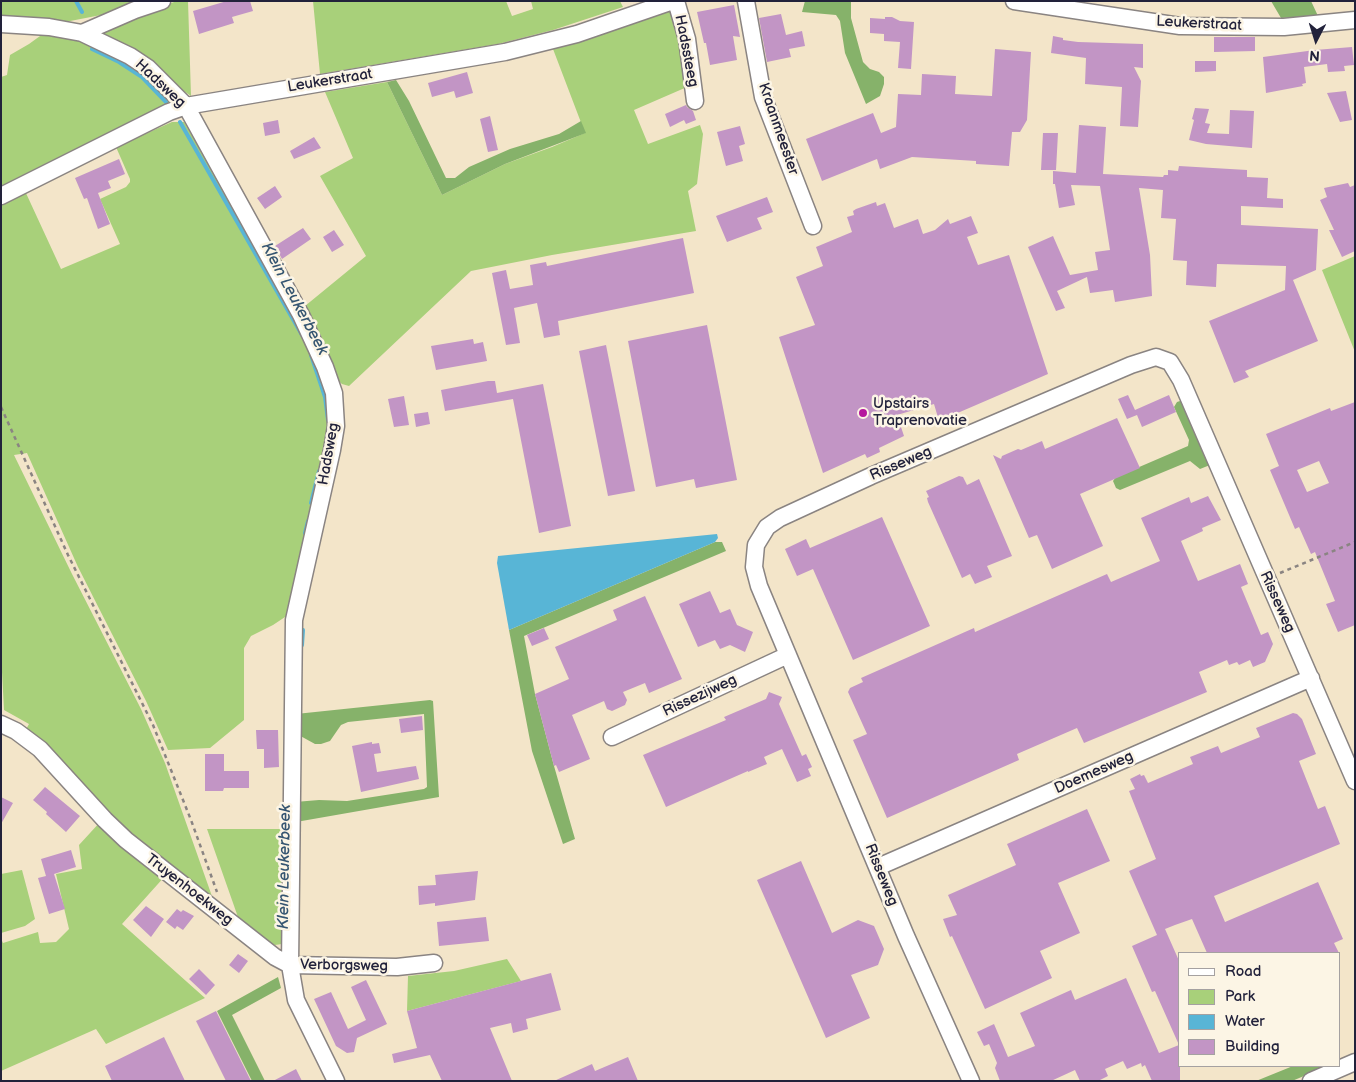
<!DOCTYPE html>
<html>
<head>
<meta charset="utf-8">
<style>
	body { margin:0 }
	#map { position:relative; width:1356px; height:1082px; overflow:hidden; background:#f3e5c9; font-family:"Balsamiq Sans",sans-serif }
	canvas { display:block }
	.frame { position:absolute; inset:0; border:2px solid #22223b; pointer-events:none }
	.legend { position:absolute; left:1178px; top:952px; width:162px; height:115px; box-sizing:border-box; background:#fcf5e5; border:1px solid #a5a1a1; margin:0; padding:6px 9px; list-style:none; font-size:15px; color:#22223b }
	.legend li { display:flex; align-items:center; gap:10px; height:25px }
	.legend b { width:25px; border:1px solid #a5a1a1 }
	.north { position:absolute; left:1291px; top:15px; width:50px; height:50px; -webkit-text-stroke:4px #fcf5e5; paint-order:stroke; rotate:185deg; font-size:14px; font-weight:700; line-height:20px; text-align:center; color:#22223b }
	.north::after { content:''; display:block; margin:auto; width:18px; height:22px; background:#22223b; clip-path:polygon(50% 0,100% 100%,50% 72%,0 100%) }
</style>
</head>
<body>
<div id="map">
<canvas width="1356" height="1082"></canvas>
<div class="frame"></div>
<ul class="legend">
<li><b style="height:6px;background:#fff"></b>Road</li>
<li><b style="height:14px;background:#a8d07a"></b>Park</li>
<li><b style="height:14px;background:#58b5d6"></b>Water</li>
<li><b style="height:14px;background:#c295c5"></b>Building</li>
</ul>
<div class="north">N</div>
</div>
<script>
const g = document.querySelector('canvas').getContext('2d');
g.lineJoin = 'round';
function fill(path, color) {
  g.fillStyle = color;
  g.fill(path, 'evenodd');
}
function toPath(rows) {
  const path = new Path2D();
  for (const r of rows) {
    path.moveTo(r[0], r[1]);
    for (let i = 2; i < r.length; i += 2) path.lineTo(r[i], r[i + 1]);
  }
  return path;
}
function stroke(path, color, width, dash) {
  g.strokeStyle = color;
  g.lineWidth = width;
  g.lineCap = dash ? 'butt' : 'round';
  g.setLineDash(dash || []);
  g.stroke(path);
}
function drawText(font, color, halo, rows, align = 'center') {
  g.font = font + ' "Balsamiq Sans",sans-serif';
  g.lineWidth = 5;
  g.setLineDash([]);
  g.textBaseline = 'middle';
  g.strokeStyle = halo;
  g.fillStyle = color;
  for (const [text, x, y, turn = 0] of rows) {
    g.save();
    g.translate(x, y);
    g.rotate((+turn || 0) * Math.PI / 180);
    g.textAlign = isNaN(turn) ? turn : align;
    if (halo) g.strokeText(text, 0, 0);
    g.fillText(text, 0, 0);
    g.restore();
  }
}
const green = toPath([
	[1,1,145,1,101,15,60,23,1,17],
	[177,1,188,1,191,96,103,35,104,29,109,25],
	[313,1,506,1,512,16,533,9,531,1,620,1,623,7,553,30,498,44,320,74],
	[673,7,680,32,687,87,634,110,648,144,700,125,703,134,697,184,688,191,696,231,552,255,471,271,349,386,342,384,334,377,305,306,366,256,320,176,353,158,325,92,387,82,442,195,505,164,552,147,585,133,553,49],
	[47,31,75,36,144,72,172,98,168,108,1,190,1,77,7,75,10,55,29,44],
	[172,122,184,122,249,232,303,334,318,369,328,405,330,426,288,615,273,625,251,636,244,648,244,720,210,748,168,750,146,701,78,567,27,453,14,455,72,574,141,709,165,763,214,902,143,847,24,733,29,724,4,710,1,653,1,204,25,191,61,269,120,244,100,199,126,187,130,182,130,179,116,147],
	[1355,256,1355,352,1322,270],
	[101,821,166,875,122,924,205,998,106,1044,96,1029,1,1071,1,939,3,943,38,932,40,943,56,942,69,929,56,874,82,869,79,845],
	[207,829,281,829,282,944,275,945,268,943,239,920],
	[22,870,35,919,25,926,1,933,1,874],
	[507,959,521,981,407,1011,408,976,454,971]
]);
const forest = toPath([
	[805,1,851,1,851,18,863,62,870,69,879,72,884,77,884,84,880,96,866,104,845,53,840,21,836,15,802,12],
	[1271,1,1311,1,1318,16,1281,18],
	[396,80,409,101,446,178,455,178,469,167,510,149,559,134,581,121,586,133,505,164,442,195,387,82],
	[1183,400,1210,465,1200,469,1190,461,1120,490,1116,488,1113,481,1116,477,1188,446,1189,440,1174,407,1177,402],
	[715,542,722,542,726,551,524,636,535,694,554,766,575,839,563,844,532,751,509,630],
	[430,700,433,701,439,797,296,822,295,802,319,800,347,801,424,789,427,787,424,714,348,722,341,725,330,741,321,744,315,744,295,733,296,714],
	[278,977,281,988,232,1015,265,1081,252,1081,217,1011],
	[1293,1066,1328,1066,1292,1081,1256,1081]
]);
const water = toPath([
	[717,534,718,538,715,542,509,630,497,563,498,556]
]);
const stream = toPath([
	[76,1,82,12],
	[92,49,119,62,142,77,166,102],
	[180,122,302,335],
	[311,355,325,397,328,420],
	[311,503,319,471],
	[305,533,308,521],
	[302,645,303,630]
]);
const building = toPath([
	[227,1,250,1,253,11,232,17,234,23,199,34,193,11],
	[734,5,740,37,733,36,737,60,710,65,706,43,704,43,697,12],
	[781,14,786,35,802,31,805,46,789,49,791,57,767,62,759,18],
	[885,17,892,17,900,21,914,22,911,69,898,68,900,42,884,41,884,34,870,33,870,18,885,19],
	[1053,36,1063,38,1063,40,1078,42,1143,44,1143,68,1134,67,1141,81,1138,127,1120,126,1122,87,1085,84,1086,58,1051,53],
	[1214,37,1255,37,1255,51,1214,52],
	[1352,47,1354,65,1344,66,1345,71,1328,72,1327,64,1304,67,1306,83,1302,84,1303,86,1266,93,1263,57,1315,50],
	[995,49,1031,52,1027,120,1020,132,1012,132,1009,166,976,164,976,161,912,157,880,169,877,159,822,181,806,139,873,113,881,133,896,127,898,94,921,95,922,74,956,76,955,94,992,96],
	[1195,61,1216,61,1216,71,1195,72],
	[467,72,473,93,456,98,454,91,432,97,428,83],
	[1346,91,1352,120,1340,122,1327,93],
	[686,105,687,107,693,111,696,120,686,124,684,120,670,127,665,114],
	[1195,108,1209,109,1205,123,1210,124,1207,133,1229,134,1230,110,1254,111,1252,148,1206,144,1189,140,1194,120,1192,119],
	[490,116,498,150,488,152,480,119],
	[278,120,280,133,265,136,263,123],
	[1079,125,1106,127,1103,174,1163,177,1164,175,1168,175,1168,170,1178,171,1179,166,1247,170,1247,177,1268,178,1267,198,1283,199,1283,208,1241,206,1241,225,1318,229,1316,270,1293,280,1318,341,1245,371,1249,377,1234,383,1209,321,1285,290,1286,266,1217,264,1216,287,1186,285,1187,261,1173,260,1176,219,1161,218,1163,190,1139,188,1150,255,1152,296,1115,302,1113,290,1090,293,1087,277,1057,291,1065,308,1056,311,1028,247,1053,236,1070,275,1098,270,1095,252,1110,250,1100,186,1071,185,1075,205,1059,208,1055,184,1053,184,1053,171,1076,173],
	[740,126,745,144,739,146,743,161,726,166,717,132],
	[1043,133,1058,133,1056,170,1041,170],
	[314,137,321,148,294,159,290,151],
	[119,159,125,174,108,181,111,188,98,193,110,224,98,229,87,198,84,199,75,178],
	[1348,183,1350,187,1355,185,1355,251,1342,257,1329,230,1334,230,1320,200,1327,197,1324,188],
	[275,186,282,197,265,209,257,198],
	[767,197,773,212,757,218,762,229,727,242,716,216],
	[876,202,877,206,885,203,894,228,918,219,923,234,935,230,948,219,950,224,971,216,978,233,967,237,978,265,1009,255,1048,374,939,421,934,404,897,415,904,436,879,448,880,452,867,458,865,454,823,473,779,337,815,325,796,277,823,266,816,247,852,232,847,217,854,215,853,211,856,209],
	[303,228,311,239,282,259,275,246],
	[334,230,344,245,332,252,323,237],
	[683,238,694,293,558,321,560,335,544,338,537,303,514,308,520,343,506,345,492,273,506,270,510,289,533,285,530,265,546,262,547,266],
	[707,325,737,480,696,488,694,479,656,487,628,341],
	[473,339,474,344,483,342,487,361,436,370,431,346],
	[606,345,635,491,608,496,579,351],
	[488,381,495,381,497,393,543,384,571,526,539,533,513,399,445,411,441,390],
	[1128,395,1135,410,1169,395,1176,412,1142,427,1137,415,1127,419,1118,399],
	[404,396,409,425,394,427,388,399],
	[1355,402,1355,625,1338,632,1326,604,1335,601,1315,552,1311,554,1299,527,1295,529,1270,470,1279,466,1266,434,1330,408,1331,411],
	[1319,461,1329,483,1307,492,1297,470],
	[428,412,430,424,416,427,414,414],
	[1117,418,1140,468,1080,494,1103,546,1052,569,1037,535,1029,538,993,455,1001,459,1002,456,1018,449,1021,450,1042,441,1045,449],
	[959,476,963,477,967,485,979,479,1012,556,987,566,992,577,975,584,970,574,962,578,928,502,927,498,929,497,926,491],
	[1208,496,1221,520,1202,528,1203,531,1181,541,1198,581,1240,564,1248,584,1241,587,1261,635,1268,632,1273,644,1265,662,1253,667,1250,660,1239,665,1237,662,1229,665,1227,660,1199,672,1207,692,1084,743,1077,728,1017,754,1019,760,887,818,853,740,867,734,848,692,850,688,863,682,861,678,974,628,975,632,1107,574,1111,582,1160,561,1141,518,1189,497,1191,503],
	[882,517,930,626,853,660,813,569,797,576,785,549,806,539,810,548],
	[710,591,720,613,730,609,737,625,753,632,745,652,730,645,720,649,715,640,698,647,679,604],
	[645,596,682,679,649,693,645,683,623,692,627,700,625,705,612,711,607,709,604,701,572,715,590,759,559,772,556,765,554,766,535,694,569,679,555,647,617,620,613,610],
	[544,628,549,639,532,646,527,635],
	[769,692,782,697,779,704,802,756,806,754,812,767,808,769,811,776,797,782,782,749,764,757,767,764,748,772,748,771,666,807,643,755,726,720,724,717,766,699],
	[1293,713,1297,714,1302,719,1316,754,1299,761,1318,809,1325,806,1340,844,1214,896,1225,922,1318,882,1343,939,1334,943,1339,953,1207,953,1192,919,1175,925,1165,929,1180,963,1180,1081,1152,1081,1145,1065,1142,1067,1141,1063,1127,1069,1123,1061,1105,1069,1108,1076,1098,1081,1080,1081,1075,1070,1051,1081,1000,1081,995,1068,997,1063,989,1044,984,1046,977,1032,994,1024,1008,1057,1035,1046,1020,1013,1071,990,1075,1000,1126,978,1159,1053,1179,1045,1155,991,1152,992,1132,946,1157,935,1129,871,1156,859,1129,791,1135,789,1130,779,1140,774,1141,776,1144,775,1148,783,1193,764,1190,757,1218,746,1221,753,1260,737,1256,728],
	[422,716,423,730,401,733,399,719],
	[256,730,278,730,279,767,264,768,264,749,257,749],
	[372,742,372,744,379,743,381,753,374,754,377,772,416,766,419,779,361,792,352,746],
	[205,754,224,754,224,771,249,771,249,788,224,788,223,791,205,791],
	[45,787,80,816,66,832,46,814,47,812,33,800],
	[1,797,13,803,1,824],
	[1087,809,1110,861,1058,883,1080,933,1040,951,1052,978,985,1009,952,936,950,937,943,919,957,915,948,895,1016,865,1007,844],
	[71,850,76,867,54,874,65,909,49,914,38,878,46,876,41,859],
	[801,861,832,933,858,920,874,926,884,949,878,965,851,975,870,1018,826,1038,757,880],
	[478,871,475,900,435,906,435,903,419,905,418,886,436,885,435,875],
	[146,906,164,919,151,937,133,920],
	[177,909,181,912,183,910,194,916,183,930,177,926,175,929,166,922],
	[486,917,489,941,439,946,437,922],
	[238,954,248,961,239,973,229,965],
	[199,969,215,985,206,995,189,979],
	[551,973,561,1010,526,1019,528,1029,513,1033,511,1023,490,1028,512,1081,442,1081,430,1055,394,1063,392,1054,417,1048,407,1011],
	[366,980,387,1024,357,1038,354,1052,347,1053,336,1046,314,999,331,992,348,1029,366,1020,351,987],
	[216,1011,251,1081,226,1081,196,1021],
	[164,1037,185,1081,112,1081,105,1066],
	[628,1057,638,1081,554,1081,592,1064,595,1071],
	[296,1069,302,1081,273,1081]
]);
const path = toPath([
	[1,407,68,555,153,725,191,820,217,892],
	[1280,573,1355,542]
]);
const minor = toPath([
	[676,1,687,39,695,101],
	[746,1,763,97,813,226],
	[1014,1,1180,26,1284,27,1355,20],
	[1,24,49,27,82,33,135,10,162,1],
	[82,33,130,56,148,68,186,106,301,315,325,367,334,393,336,426,332,450,294,620,290,965,397,967,434,963],
	[1,196,169,112,186,106,505,52,577,34,673,1],
	[1,724,16,731,40,749,105,820,126,840,275,957,290,965,296,1000,336,1081],
	[612,737,788,655],
	[878,867,1311,678],
	[971,1081,906,936,759,586,754,567,756,545,767,527,780,518,871,476,1131,365,1156,357,1170,362,1181,380,1355,781],
	[1311,1081,1355,1062]
]);
const markers = [
	[863,413,5,"#b5179e"]
];
const streetNames = [
	["Leukerstraat",1199,24,3],
	["Hadssteeg",686,51,79],
	["Leukerstraat",330,81,-9],
	["Hadsweg",160,84,43],
	["Kraanmeester",778,129,71],
	["Hadsweg",329,454,-80],
	["Risseweg",901,464,-23],
	["Risseweg",1277,602,66],
	["Rissezijweg",700,696,-25],
	["Doemesweg",1094,773,-24],
	["Risseweg",881,875,68],
	["Truyenhoekweg",189,890,38],
	["Verborgsweg",344,966,1]
];
const poiNames = [
	["Upstairs",873,404],
	["Traprenovatie",873,421]
];
const waterNames = [
	["Klein Leukerbeek",294,299,62],
	["Klein Leukerbeek",285,867,-89]
];
fill(green, '#a8d07a');
fill(forest, '#86b26a');
fill(water, '#58b5d6');
stroke(stream, '#58b5d6', 4);
fill(building, '#c295c5');
stroke(minor, '#8a8482', 19);
stroke(path, '#8a8482', 2.5, [4, 4]);
stroke(minor, '#fff', 16);
for (const [x, y, r, color] of markers) {
  const dot = new Path2D();
  dot.arc(x, y, r, 0, 2 * Math.PI);
  g.fillStyle = color;
  g.fill(dot);
  stroke(dot, '#fcf5e5', 2);
}
drawText('15px', '#22223b', '#fcf5e5', streetNames);
drawText('15px', '#22223b', '#fcf5e5', poiNames, 'left');
drawText('italic 16px', '#355571', '#fcf5e5', waterNames);
</script>
</body>
</html>
